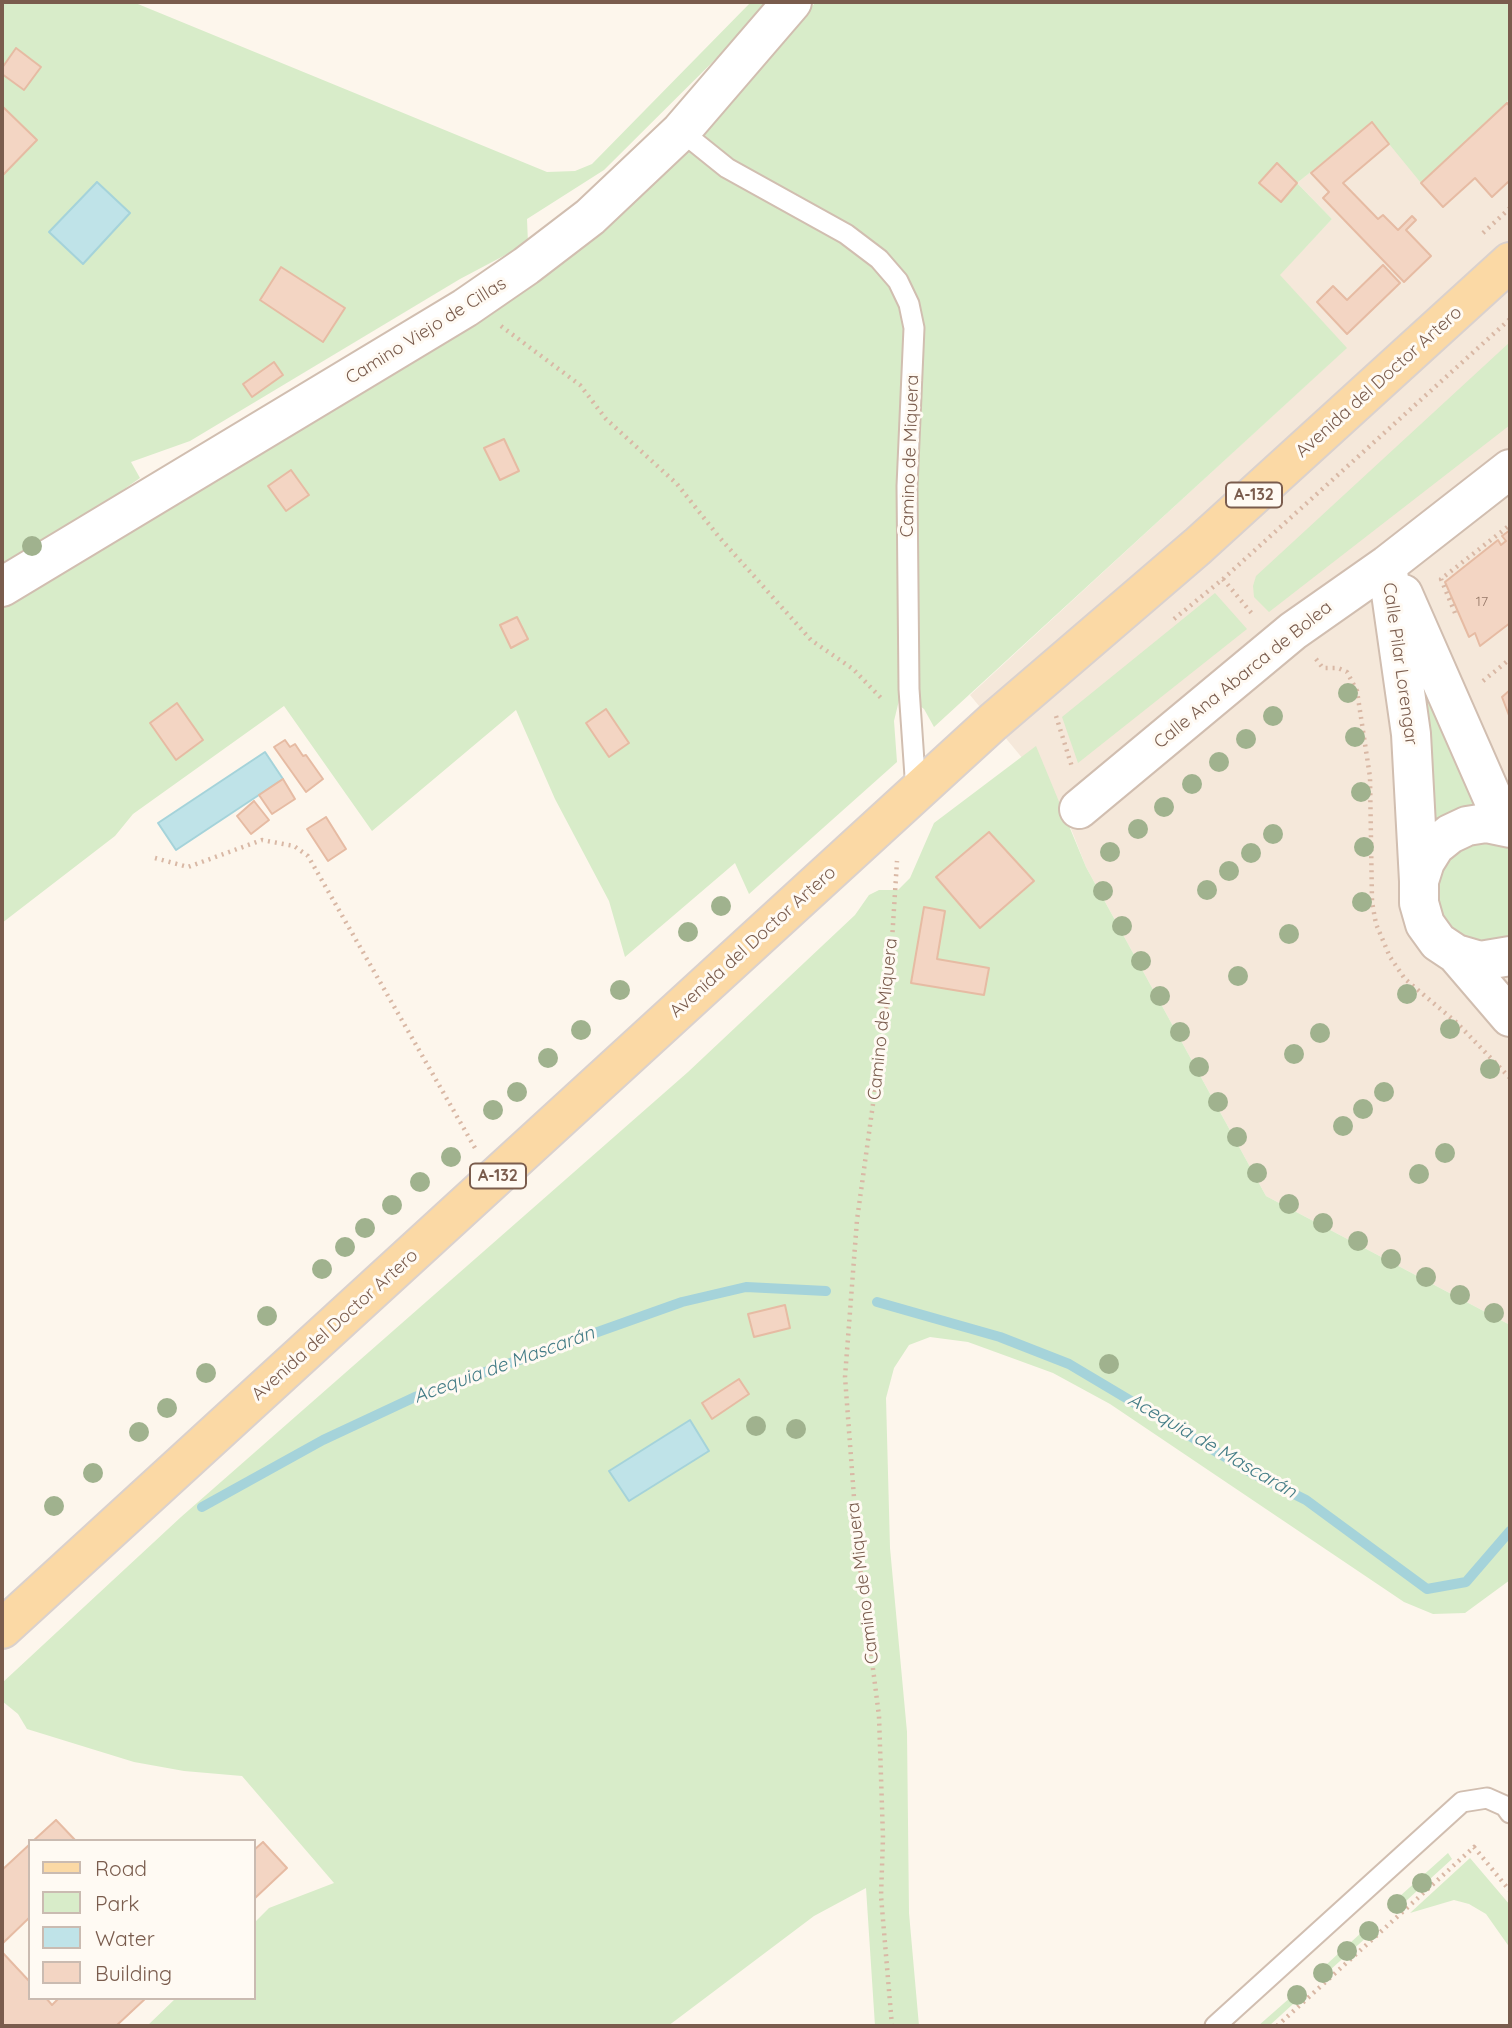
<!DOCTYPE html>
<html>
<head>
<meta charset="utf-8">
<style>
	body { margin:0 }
	#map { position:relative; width:1512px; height:2028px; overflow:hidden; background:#fdf6ec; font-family:Quicksand,sans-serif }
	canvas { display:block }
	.frame { position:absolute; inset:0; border:4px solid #7a5c4d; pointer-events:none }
	.legend { position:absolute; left:28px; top:1839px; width:228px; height:161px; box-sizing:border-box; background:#fffaf3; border:2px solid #cabbb1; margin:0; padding:9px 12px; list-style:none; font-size:21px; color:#7a5c4d }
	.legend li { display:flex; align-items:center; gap:14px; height:35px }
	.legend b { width:35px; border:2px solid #cabbb1 }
</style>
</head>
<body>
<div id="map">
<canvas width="1512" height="2028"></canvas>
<div class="frame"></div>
<ul class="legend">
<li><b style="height:9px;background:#fbd9a5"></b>Road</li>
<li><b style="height:19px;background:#d8ecc9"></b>Park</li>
<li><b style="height:19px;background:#bfe3e8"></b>Water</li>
<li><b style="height:19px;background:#f3d5c3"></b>Building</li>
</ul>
</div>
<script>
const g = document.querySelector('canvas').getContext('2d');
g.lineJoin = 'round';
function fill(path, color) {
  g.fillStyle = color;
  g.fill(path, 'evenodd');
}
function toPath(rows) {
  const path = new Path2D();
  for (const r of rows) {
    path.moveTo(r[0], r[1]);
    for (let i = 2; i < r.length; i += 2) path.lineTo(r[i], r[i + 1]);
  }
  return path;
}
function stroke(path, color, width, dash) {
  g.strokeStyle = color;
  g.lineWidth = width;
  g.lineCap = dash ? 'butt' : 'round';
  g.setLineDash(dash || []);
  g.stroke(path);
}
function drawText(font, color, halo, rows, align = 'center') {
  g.font = font + ' Quicksand,sans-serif';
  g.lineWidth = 6;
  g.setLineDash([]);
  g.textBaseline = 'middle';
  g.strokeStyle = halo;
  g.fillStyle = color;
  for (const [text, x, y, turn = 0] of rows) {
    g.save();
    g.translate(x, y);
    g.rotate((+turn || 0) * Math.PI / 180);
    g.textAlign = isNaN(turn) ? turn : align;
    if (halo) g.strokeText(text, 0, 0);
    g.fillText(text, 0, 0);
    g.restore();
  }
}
const residential = toPath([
	[1510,92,1510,1325,1266,1196,1086,867,1062,806,970,695,1346,348,1279,275,1332,219,1297,183,1372,122,1507,103]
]);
const green = toPath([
	[2,2,133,2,547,172,575,171,592,164,751,2,773,2,604,170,527,219,528,243,460,279,190,441,131,462,140,478,2,575],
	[816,2,1510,2,1510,92,1507,103,1421,183,1372,123,1297,183,1332,219,1280,275,1347,348,934,727,924,709,901,692,894,721,897,762,749,894,735,863,625,957,609,901,555,799,516,710,372,831,284,706,133,814,115,836,2,923,2,604,406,363,763,60],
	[1510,342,1510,425,1269,612,1254,597,1253,586,1256,576],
	[1215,593,1247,629,1078,763,1062,717],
	[1408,634,1480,806,1429,828],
	[1036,746,1086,867,1266,1196,1510,1325,1510,1580,1465,1613,1433,1614,1404,1602,1110,1404,1053,1373,968,1342,930,1337,909,1345,894,1368,886,1398,890,1548,907,1732,909,1913,919,2026,875,2026,866,1888,814,1916,668,2026,147,2026,176,1998,254,1998,254,1923,269,1908,334,1883,242,1776,184,1771,134,1762,27,1729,18,1714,2,1701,2,1683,181,1517,688,1072,855,915,869,895,879,890,898,890,910,878,934,823],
	[924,908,937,959,989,968,984,995,911,983],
	[1483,839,1510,844,1510,940,1476,945,1449,930,1434,904,1437,873,1455,849],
	[1448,1853,1452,1859,1395,1911,1390,1905],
	[1470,1858,1510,1905,1510,1948,1486,1914,1469,1904,1454,1900,1410,1913],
	[1373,1922,1378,1927,1320,1979,1316,1974],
	[1300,1989,1304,1994,1269,2026,1258,2026]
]);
const water = toPath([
	[97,182,130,213,83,264,49,232,97,182],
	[265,752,283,779,176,850,158,823,265,752],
	[690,1420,709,1451,629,1501,609,1471,690,1420]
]);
const stream = toPath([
	[877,1302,1000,1337,1069,1364,1252,1473,1306,1500,1427,1589,1466,1582,1510,1531],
	[202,1507,323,1440,415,1397,682,1302,746,1287,826,1291]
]);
const building = toPath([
	[16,48,41,67,24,90,2,74,2,68,16,48],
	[1507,103,1510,107,1510,185,1508,182,1492,197,1475,178,1443,207,1421,183,1507,103],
	[2,106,37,140,2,176,2,106],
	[1372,122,1389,144,1343,183,1378,219,1383,215,1398,230,1412,216,1416,220,1406,230,1431,256,1404,282,1323,198,1329,192,1311,173,1372,122],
	[1277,163,1297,183,1281,202,1259,183,1277,163],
	[1383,265,1400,283,1347,334,1317,302,1333,286,1347,300,1383,265],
	[281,267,345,308,323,342,260,300,281,267],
	[274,362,283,375,252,397,243,384,274,362],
	[504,439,519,471,500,480,484,448,504,439],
	[291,470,309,495,286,511,268,486,291,470],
	[1510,530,1510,623,1480,646,1475,633,1469,637,1445,582,1498,540,1501,545,1506,541,1502,536,1510,530],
	[517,617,528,639,511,648,500,625,517,617],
	[1510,690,1510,718,1502,697,1510,690],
	[177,703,203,740,176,760,150,723,177,703],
	[606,709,629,743,609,757,586,723,606,709],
	[285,740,290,747,295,744,303,756,306,755,323,779,306,792,274,747,285,740],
	[283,779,295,799,272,814,259,795,283,779],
	[254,801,269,820,251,834,237,816,254,801],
	[326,817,346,849,328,861,307,829,326,817],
	[989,832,1034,881,980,928,936,877,989,832],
	[924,907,945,911,937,959,989,968,984,995,911,983,924,907],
	[785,1305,790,1328,754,1337,748,1314,785,1305],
	[739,1379,749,1394,712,1419,702,1403,739,1379],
	[56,1820,76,1841,33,1841,56,1820],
	[263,1842,287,1868,254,1899,254,1850,263,1842],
	[30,1844,30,1917,2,1944,2,1870,30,1844],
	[2,1952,30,1982,30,1998,46,1998,52,2005,59,1998,146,1998,116,2026,2,2026,2,1952]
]);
const path = toPath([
	[1483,233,1510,208],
	[501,326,580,385,606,419,677,484,719,537,811,640,853,669,882,699],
	[1223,579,1254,616],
	[1455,613,1441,579,1510,525],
	[1174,619,1223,579,1510,319],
	[1316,659,1323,668,1338,668,1347,672,1357,691,1370,777,1372,902,1376,924,1390,957,1405,979,1457,1023,1510,1078],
	[1483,681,1510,659],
	[1056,716,1072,767],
	[155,858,188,867,262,840,294,846,308,856,475,1148],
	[892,2026,881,1896,883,1838,879,1716,858,1551,845,1377,857,1220,889,988,897,861],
	[1277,2026,1474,1847,1510,1891]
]);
const lane = toPath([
	[681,131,727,168,846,234,879,259,898,281,909,304,914,328,907,486,909,689,916,791],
	[1215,2026,1462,1802,1487,1798,1505,1806,1510,1813]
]);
const street = toPath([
	[1387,565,1411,734,1419,881],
	[2,587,465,308,526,266,590,217,681,131,792,2],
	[1403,594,1505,826],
	[1079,809,1293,631,1387,565,1510,469],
	[1510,828,1486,823,1467,826,1450,834,1435,846,1425,862,1419,881,1419,903,1425,924,1438,942,1456,954,1480,961,1510,956],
	[1456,954,1510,1017]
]);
const primary = toPath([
	[2,1629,993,722,1198,546,1510,262]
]);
const trees = [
	[32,546],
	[1348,693],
	[1273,716],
	[1355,737],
	[1246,739],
	[1219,762],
	[1192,784],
	[1361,792],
	[1164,807],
	[1138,829],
	[1273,834],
	[1364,847],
	[1110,852],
	[1251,853],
	[1229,871],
	[1207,890],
	[1103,891],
	[1362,902],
	[721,906],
	[1122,926],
	[688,932],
	[1289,934],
	[1141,961],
	[1238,976],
	[620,990],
	[1407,994],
	[1160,996],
	[1450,1029],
	[581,1030],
	[1180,1032],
	[1320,1033],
	[1294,1054],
	[548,1058],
	[1199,1067],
	[1490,1069],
	[517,1092],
	[1384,1092],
	[1218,1102],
	[1363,1109],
	[493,1110],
	[1343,1126],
	[1237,1137],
	[1445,1153],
	[451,1157],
	[1257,1173],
	[1419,1174],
	[420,1182],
	[1289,1204],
	[392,1205],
	[1323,1223],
	[365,1228],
	[1358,1241],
	[345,1247],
	[1391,1259],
	[322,1269],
	[1426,1277],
	[1460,1295],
	[1494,1313],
	[267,1316],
	[1109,1364],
	[206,1373],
	[167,1408],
	[756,1426],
	[796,1429],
	[139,1432],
	[93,1473],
	[54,1506],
	[1422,1883],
	[1397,1904],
	[1369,1931],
	[1347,1951],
	[1323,1973],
	[1297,1995]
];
const numberNames = [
	["17",1482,602]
];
const shields = [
	[1254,495,56],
	[498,1176,56]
];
const shieldNames = [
	["A-132",1254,495],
	["A-132",498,1176]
];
const streetNames = [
	["Camino Viejo de Cillas",426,331,-32],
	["Avenida del Doctor Artero",1379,382,-42],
	["Camino de Miquera",910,456,-88],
	["Calle Pilar Lorengar",1400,664,82],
	["Calle Ana Abarca de Bolea",1243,675,-39],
	["Avenida del Doctor Artero",753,942,-42],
	["Camino de Miquera",883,1019,-84],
	["Avenida del Doctor Artero",335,1325,-42],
	["Camino de Miquera",863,1583,-97]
];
const waterNames = [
	["Acequia de Mascarán",504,1365,-20],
	["Acequia de Mascarán",1212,1446,30]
];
fill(residential, '#f5e8da');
fill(green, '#d8ecc9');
fill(water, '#bfe3e8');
stroke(water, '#a5d3da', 2);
stroke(stream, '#a5d3da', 10);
fill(building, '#f3d5c3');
stroke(building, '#e6bba3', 2);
stroke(lane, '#d1beb0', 23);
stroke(street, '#d1beb0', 42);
stroke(primary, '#dad1cd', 42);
stroke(path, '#d9b8a5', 4.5, [2, 5]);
stroke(lane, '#fff', 19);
stroke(street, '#fff', 38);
stroke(primary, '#fbd9a5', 38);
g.fillStyle = '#a0b28e';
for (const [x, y] of trees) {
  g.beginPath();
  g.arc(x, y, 10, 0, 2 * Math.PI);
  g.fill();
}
drawText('14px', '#987a6a', null, numberNames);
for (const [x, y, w] of shields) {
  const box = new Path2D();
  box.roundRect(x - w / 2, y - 12.5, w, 25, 5);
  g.fillStyle = '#fffaf3';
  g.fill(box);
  stroke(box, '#7a5c4d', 2);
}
drawText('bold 16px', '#7a5c4d', null, shieldNames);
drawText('18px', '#7a5c4d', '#fffaf3', streetNames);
drawText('italic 19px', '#437c86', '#fffaf3', waterNames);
</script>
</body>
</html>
